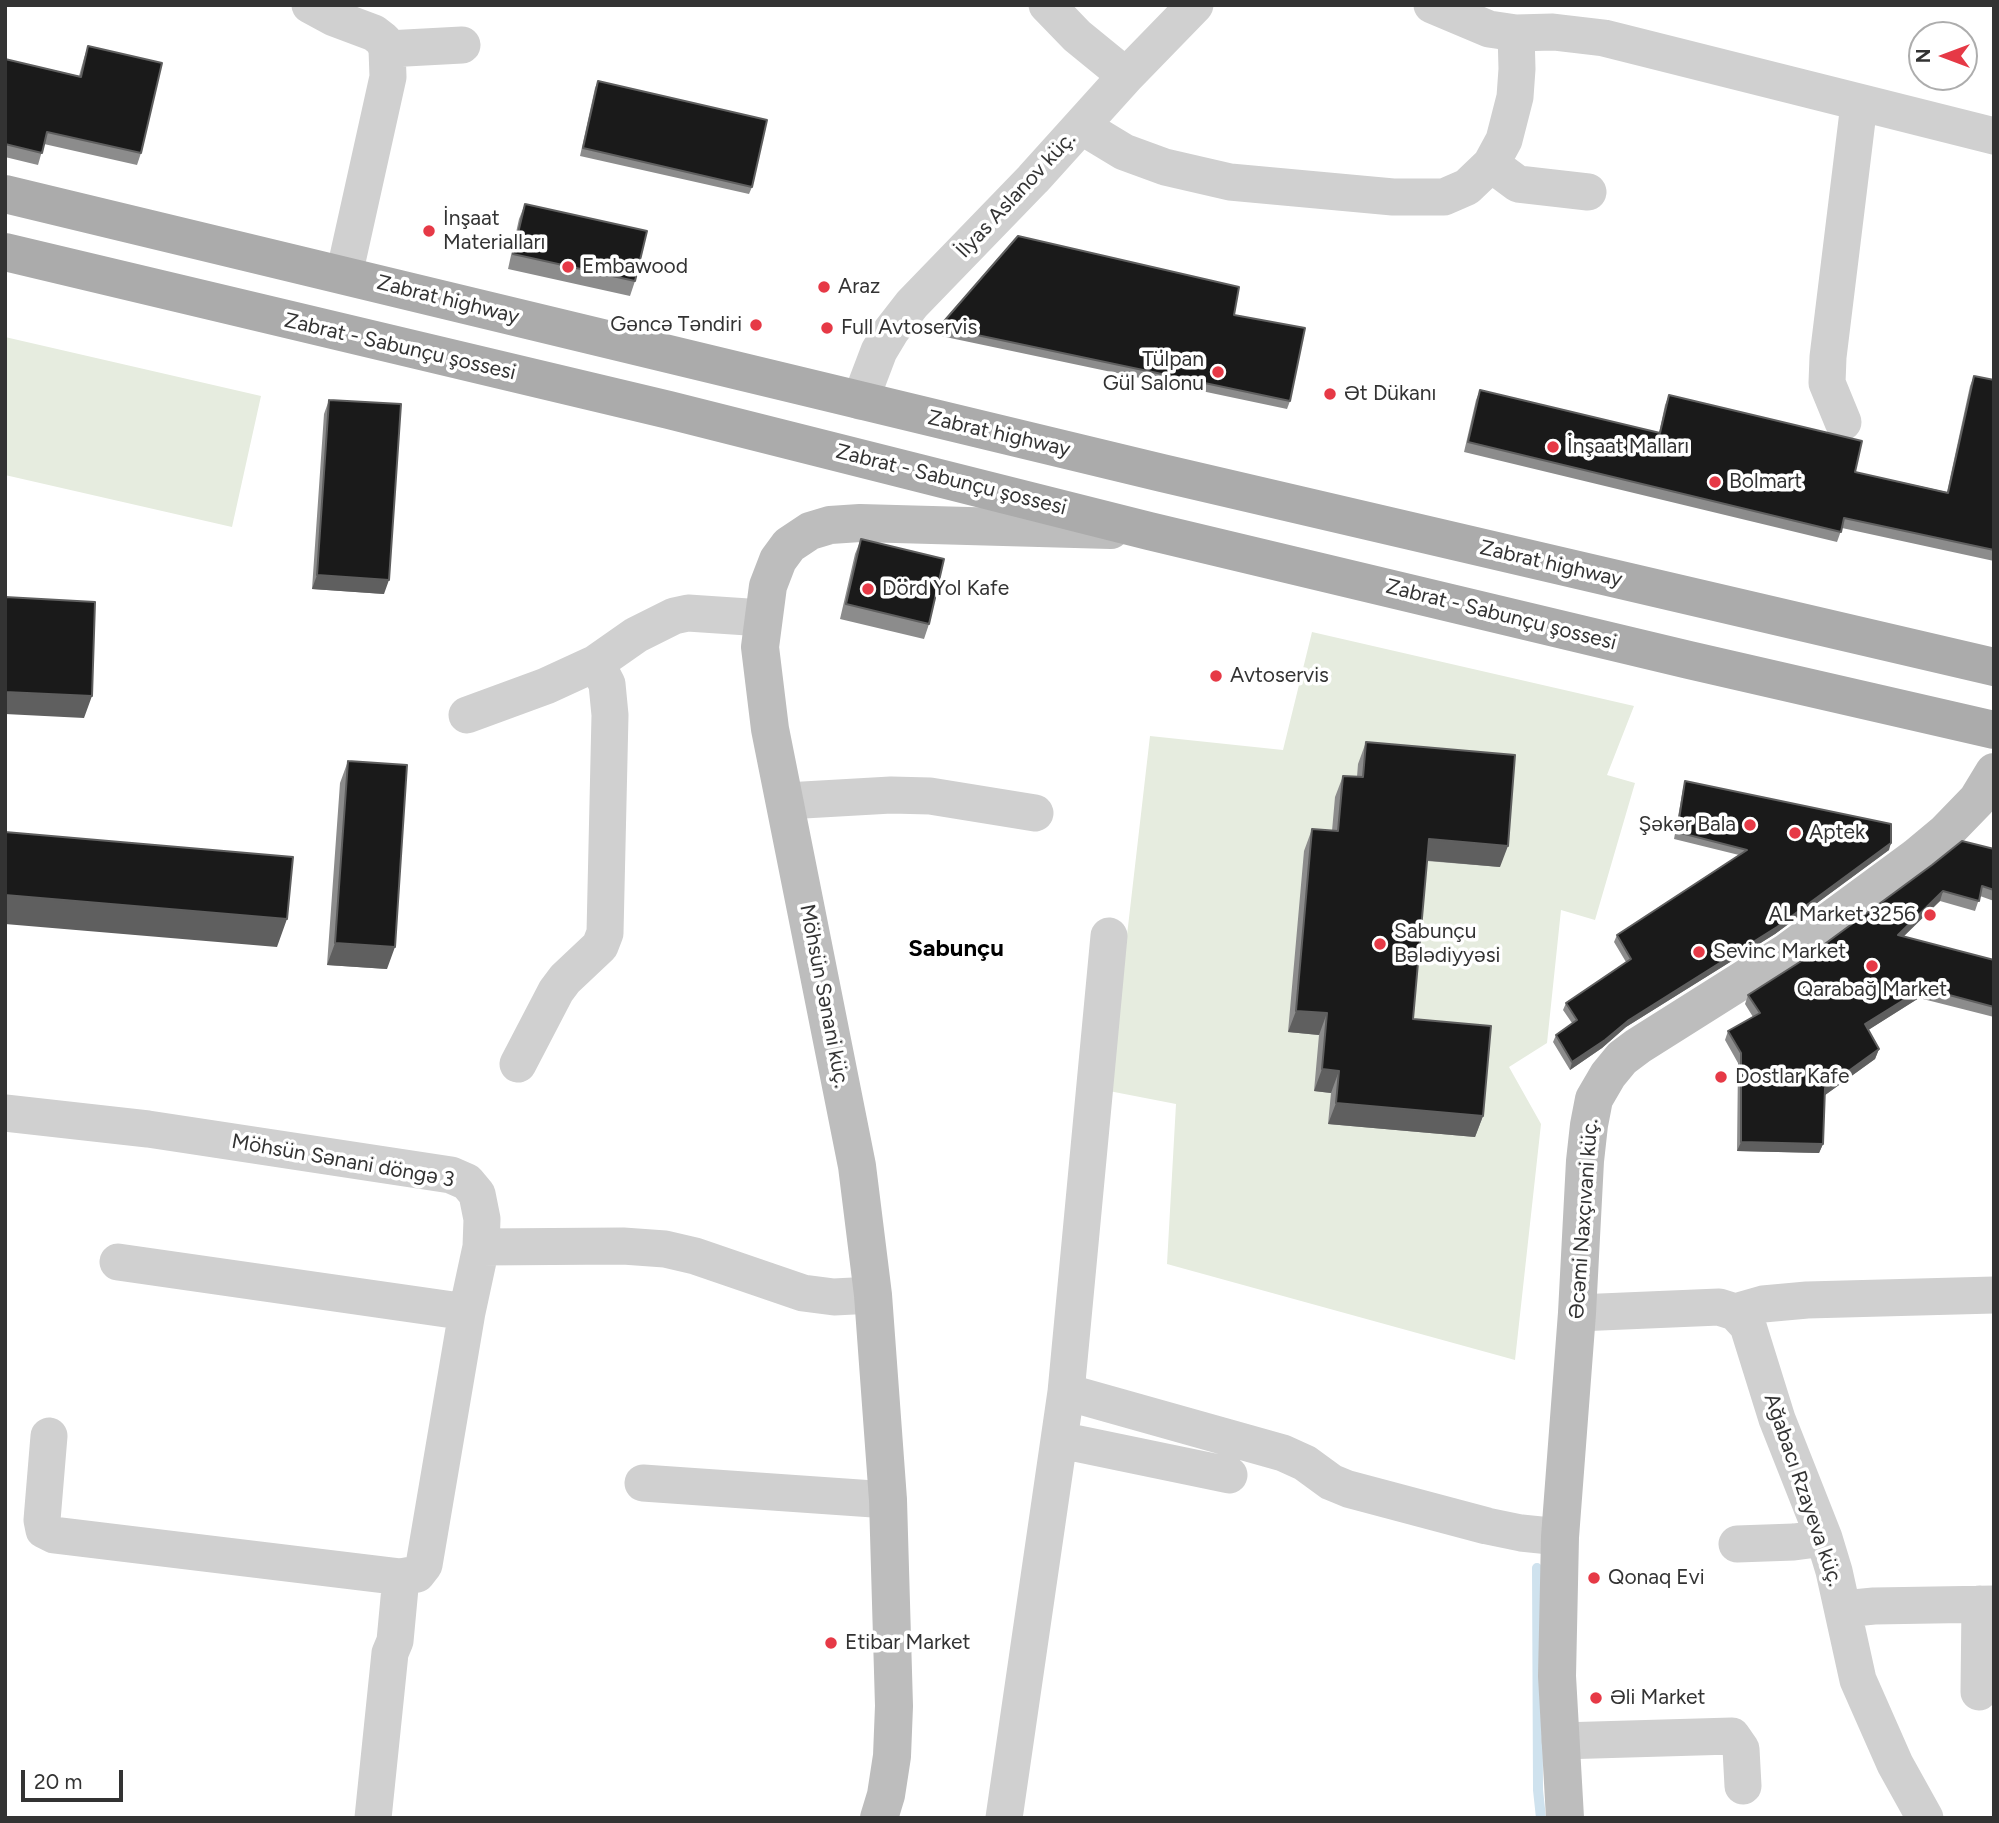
<!DOCTYPE html>
<html>
<head>
<meta charset="utf-8">
<style>
	body { margin:0 }
	#map { position:relative; width:1999px; height:1823px; overflow:hidden; background:#fff; font-family:Figtree,sans-serif }
	canvas { display:block }
	.frame { position:absolute; inset:0; border:7px solid #333; pointer-events:none }
	.north { position:absolute; left:1908px; top:21px; width:70px; height:70px; box-sizing:border-box; background:#fff; border:2px solid #adadad; border-radius:50%; rotate:270deg; font-size:19px; font-weight:700; line-height:28px; text-align:center; color:#333 }
	.north::after { content:''; display:block; margin:auto; width:24px; height:32px; background:#e63946; clip-path:polygon(50% 0,100% 100%,50% 72%,0 100%) }
	.scale { position:absolute; left:21px; top:1770px; width:102px; height:32px; box-sizing:border-box; border:4px solid #333; border-top:0; padding-left:9px; font-size:21px; line-height:24px; white-space:nowrap; color:#333; -webkit-text-stroke:5px #fff; paint-order:stroke }
</style>
</head>
<body>
<div id="map">
<canvas width="1999" height="1823"></canvas>
<div class="frame"></div>
<div class="north">N</div>
<div class="scale">20 m</div>
</div>
<script>
const g = document.querySelector('canvas').getContext('2d');
g.lineJoin = 'round';
function fill(path, color) {
  g.fillStyle = color;
  g.fill(path, 'evenodd');
}
function toPath(rows) {
  const path = new Path2D();
  for (const r of rows) {
    path.moveTo(r[0], r[1]);
    for (let i = 2; i < r.length; i += 2) path.lineTo(r[i], r[i + 1]);
  }
  return path;
}
function stroke(path, color, width, dash) {
  g.strokeStyle = color;
  g.lineWidth = width;
  g.lineCap = dash ? 'butt' : 'round';
  g.setLineDash(dash || []);
  g.stroke(path);
}
function drawText(font, color, halo, rows, align = 'center') {
  g.font = font + ' Figtree,sans-serif';
  g.lineWidth = 7;
  g.setLineDash([]);
  g.textBaseline = 'middle';
  g.strokeStyle = halo;
  g.fillStyle = color;
  for (const [text, x, y, turn = 0] of rows) {
    g.save();
    g.translate(x, y);
    g.rotate((+turn || 0) * Math.PI / 180);
    g.textAlign = isNaN(turn) ? turn : align;
    if (halo) g.strokeText(text, 0, 0);
    g.fillText(text, 0, 0);
    g.restore();
  }
}
const green = toPath([
	[5,337,261,396,232,527,5,475],
	[1312,632,1634,706,1607,775,1635,783,1595,920,1561,910,1547,1043,1509,1067,1541,1124,1515,1360,1167,1264,1176,1104,1109,1091,1150,736,1283,750]
]);
const stream = toPath([
	[1537,1568,1538,1790,1541,1818]
]);
const street = toPath([
	[310,5,334,18,374,33,383,40,387,49,388,77,344,275],
	[1047,5,1077,36,1126,76],
	[1432,5,1489,29,1516,33,1553,32,1604,38,1994,136],
	[387,49,462,45],
	[1081,126,1124,152,1165,167,1230,182,1393,197,1444,197,1467,187,1491,164,1504,140,1515,97,1517,69,1516,33],
	[1491,164,1518,184,1588,192],
	[860,401,879,351,891,331,912,304,1033,179,1126,76,1195,5],
	[1843,422,1827,383,1828,357,1859,104],
	[467,715,546,686,596,663],
	[786,801,891,795,930,796,1035,813],
	[518,1064,556,991,565,979,600,946,605,933,610,715,607,684,596,663,636,635,674,616,688,613,763,618],
	[5,1113,148,1129,451,1175,467,1182,477,1194,482,1219,481,1247,623,1246,665,1249,695,1256,803,1293,834,1297,873,1295],
	[118,1262,467,1312],
	[1735,1312,1763,1304,1807,1300,1994,1295],
	[1577,1313,1719,1307,1735,1312,1748,1326,1777,1419,1824,1538,1834,1571,1858,1680,1895,1764,1925,1818],
	[1066,1392,1283,1453,1305,1463,1331,1482,1348,1489,1487,1526,1521,1533,1560,1537],
	[49,1436,42,1520,44,1530,54,1535,401,1577,417,1574,424,1565,467,1312,481,1247],
	[1060,1440,1229,1475],
	[643,1483,888,1500],
	[1737,1544,1794,1542,1824,1538],
	[1843,1609,1874,1606,1994,1604],
	[1979,1692,1980,1604],
	[1560,1741,1732,1736,1741,1749,1743,1786],
	[373,1818,390,1653,395,1641,401,1577],
	[1004,1818,1066,1392,1109,936]
]);
const secondary = toPath([
	[879,1818,886,1795,892,1756,894,1706,888,1500,873,1295,857,1166,770,729,760,647,768,586,778,560,789,545,810,531,830,525,860,523,1111,530],
	[1565,1818,1557,1676,1560,1537,1577,1313,1585,1161,1589,1125,1594,1099,1608,1075,1622,1058,1638,1046,1787,952,1916,857,1946,832,1977,800,1994,772]
]);
const primary = toPath([
	[5,194,1162,473,1994,667],
	[5,252,669,410,1149,531,1689,660,1994,730]
]);
const wall = toPath([
	[88,46,141,153,137,165,44,144,38,165,5,157,5,59,79,76,84,58],
	[598,81,752,187,749,194,580,156,595,88],
	[525,204,635,281,630,296,508,269,519,219],
	[1234,315,1290,401,1287,409,936,335,939,327],
	[1974,376,1994,380,1994,561,1842,528,1837,542,1464,452,1476,400,1480,390,1659,433,1665,405,1669,395,1855,472,1947,492,1970,386],
	[329,400,384,594,312,589,324,414],
	[861,539,929,624,924,639,840,619,855,554],
	[1366,742,1500,867,1427,861,1413,1019,1483,1116,1475,1137,1328,1124,1331,1093,1314,1091,1319,1035,1288,1032,1304,851,1312,829,1332,831,1335,797,1343,776,1357,777,1358,764],
	[348,761,387,969,327,965,340,783],
	[1685,781,1889,850,1775,934,1626,1027,1602,1048,1570,1070,1553,1042,1556,1035,1572,1023,1563,1010,1566,1003,1626,962,1614,942,1617,935,1739,855,1674,839,1683,789],
	[1994,849,1994,901,1980,896,1975,911,1940,901,1903,936,1994,960,1994,1017,1919,998,1868,1030,1879,1049,1875,1059,1825,1095,1823,1144,1819,1153,1737,1151,1738,1063,1725,1040,1728,1031,1753,1017,1745,1004,1748,995]
]);
const shadedWall = toPath([
	[317,575,389,580,384,594,312,589],
	[5,692,92,696,84,718,5,714],
	[1429,839,1508,846,1500,867,1421,860],
	[1891,843,1889,850,1775,934,1626,1027,1602,1048,1570,1070,1572,1062,1629,1020],
	[1943,891,1940,901,1895,945,1898,935],
	[5,895,287,919,277,947,5,924],
	[335,943,395,947,387,969,327,965],
	[1923,988,1919,998,1862,1034,1865,1024],
	[1296,1011,1327,1013,1319,1035,1288,1032],
	[1879,1049,1875,1059,1821,1098,1825,1088],
	[1322,1069,1339,1071,1331,1093,1314,1091],
	[1336,1103,1483,1116,1475,1137,1328,1124],
	[1741,1142,1823,1144,1819,1153,1737,1151]
]);
const building = toPath([
	[88,46,162,63,141,153,47,132,42,153,5,144,5,59,81,77,88,46],
	[598,81,767,120,752,187,583,148,598,81],
	[525,204,647,231,635,281,513,254,525,204],
	[1018,236,1239,287,1234,315,1305,328,1290,401,939,327,1018,236],
	[1974,376,1994,380,1994,550,1844,518,1841,532,1468,442,1480,390,1660,433,1669,395,1862,441,1855,472,1948,493,1974,376],
	[329,400,401,404,389,580,317,575,329,400],
	[861,539,944,559,929,624,846,604,861,539],
	[5,597,95,602,92,696,5,692,5,597],
	[1366,742,1515,755,1508,846,1429,839,1413,1019,1491,1026,1483,1116,1336,1103,1339,1071,1322,1069,1327,1013,1296,1011,1312,829,1338,831,1343,776,1363,777,1366,742],
	[348,761,407,765,395,947,335,943,348,761],
	[1685,781,1891,824,1891,843,1777,927,1629,1020,1605,1040,1572,1062,1556,1035,1577,1020,1566,1003,1631,959,1617,935,1747,850,1677,832,1685,781],
	[5,832,293,857,287,919,5,895,5,832],
	[1962,841,1994,849,1994,890,1982,886,1979,901,1943,891,1898,935,1994,960,1994,1007,1923,988,1865,1024,1879,1049,1825,1088,1823,1144,1741,1142,1741,1053,1728,1031,1760,1013,1748,995,1803,960,1932,865,1962,841]
]);
const markers = [
	[429,231,7,"#e63946"],
	[568,267,7,"#e63946"],
	[824,287,7,"#e63946"],
	[756,325,7,"#e63946"],
	[827,328,7,"#e63946"],
	[1218,372,7,"#e63946"],
	[1330,394,7,"#e63946"],
	[1553,447,7,"#e63946"],
	[1715,482,7,"#e63946"],
	[868,589,7,"#e63946"],
	[1216,676,7,"#e63946"],
	[1750,825,7,"#e63946"],
	[1795,833,7,"#e63946"],
	[1930,915,7,"#e63946"],
	[1380,944,7,"#e63946"],
	[1699,952,7,"#e63946"],
	[1872,966,7,"#e63946"],
	[1721,1077,7,"#e63946"],
	[1594,1578,7,"#e63946"],
	[831,1643,7,"#e63946"],
	[1596,1698,7,"#e63946"]
];
const streetNames = [
	["İlyas Aslanov küç.",1016,195,-47],
	["Zabrat highway",448,300,14],
	["Zabrat - Sabunçu şossesi",400,347,13],
	["Zabrat highway",999,434,13],
	["Zabrat - Sabunçu şossesi",951,480,14],
	["Zabrat highway",1551,564,13],
	["Zabrat - Sabunçu şossesi",1501,615,14],
	["Möhsün Sənani küç.",824,996,79],
	["Möhsün Sənani döngə 3",343,1161,10],
	["Əcəmi Naxçıvani küç.",1584,1219,-86],
	["Ağabacı Rzayeva küç.",1803,1490,71]
];
const poiNames = [
	["İnşaat",443,219],
	["Materialları",443,243],
	["Embawood",582,267],
	["Araz",838,287],
	["Gəncə Təndiri",742,325,"right"],
	["Full Avtoservis",841,328],
	["Tülpan",1204,360,"right"],
	["Gül Salonu",1204,384,"right"],
	["Ət Dükanı",1344,394],
	["İnşaat Malları",1567,447],
	["Bolmart",1729,482],
	["Dörd Yol Kafe",882,589],
	["Avtoservis",1230,676],
	["Şəkər Bala",1736,825,"right"],
	["Aptek",1809,833],
	["AL Market 3256",1916,915,"right"],
	["Sabunçu",1394,932],
	["Bələdiyyəsi",1394,956],
	["Sevinc Market",1713,952],
	["Qarabağ Market",1872,990,"center"],
	["Dostlar Kafe",1735,1077],
	["Qonaq Evi",1608,1578],
	["Etibar Market",845,1643],
	["Əli Market",1610,1698]
];
const quarterNames = [
	["Sabunçu",956,949]
];
fill(green, '#e6ecdf');
stroke(stream, '#cfe2ee', 10);
stroke(street, '#d0d0d0', 37);
stroke(secondary, '#bdbdbd', 38);
stroke(primary, '#ababab', 38);
fill(wall, '#8c8c8c');
fill(shadedWall, '#5f5f5f');
fill(building, '#1a1a1a');
stroke(building, '#5f5f5f', 2);
for (const [x, y, r, color] of markers) {
  const dot = new Path2D();
  dot.arc(x, y, r, 0, 2 * Math.PI);
  g.fillStyle = color;
  g.fill(dot);
  stroke(dot, '#fff', 2.5);
}
drawText('21px', '#333', '#fff', streetNames);
drawText('21px', '#333', '#fff', poiNames, 'left');
drawText('bold 24px', '#000', '#fff', quarterNames);
</script>
</body>
</html>
